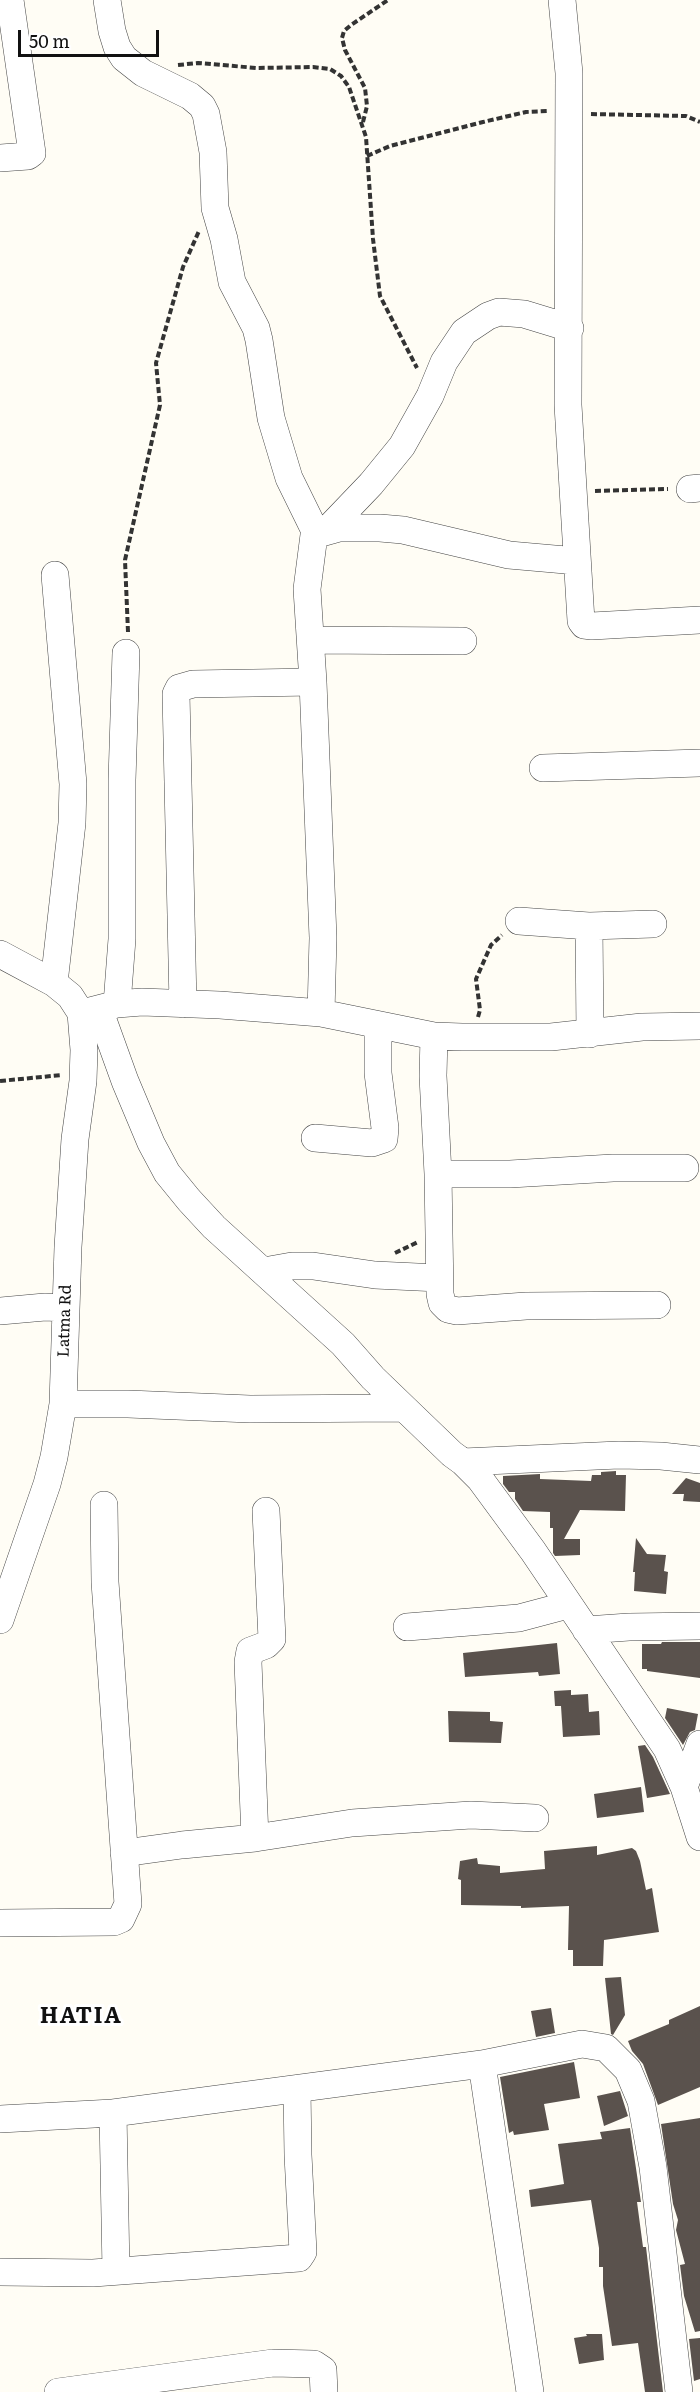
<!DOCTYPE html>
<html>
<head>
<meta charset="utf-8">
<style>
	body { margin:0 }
	#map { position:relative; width:700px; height:2392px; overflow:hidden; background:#fffdf5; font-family:Literata,serif }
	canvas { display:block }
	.scale { position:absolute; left:18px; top:30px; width:141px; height:27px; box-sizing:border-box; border:3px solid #111; border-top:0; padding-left:8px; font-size:18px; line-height:21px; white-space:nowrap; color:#111; -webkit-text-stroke:4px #fff; paint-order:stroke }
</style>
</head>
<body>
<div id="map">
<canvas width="700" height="2392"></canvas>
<div class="scale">50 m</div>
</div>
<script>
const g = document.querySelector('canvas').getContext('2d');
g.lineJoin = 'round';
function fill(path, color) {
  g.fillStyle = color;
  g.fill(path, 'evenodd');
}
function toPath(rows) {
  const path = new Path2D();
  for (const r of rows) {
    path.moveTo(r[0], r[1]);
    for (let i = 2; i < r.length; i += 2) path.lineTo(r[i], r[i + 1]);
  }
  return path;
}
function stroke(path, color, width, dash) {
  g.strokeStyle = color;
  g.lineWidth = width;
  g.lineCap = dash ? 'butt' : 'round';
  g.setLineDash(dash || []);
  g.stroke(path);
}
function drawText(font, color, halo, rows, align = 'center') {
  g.font = font + ' Literata,serif';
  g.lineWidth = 6;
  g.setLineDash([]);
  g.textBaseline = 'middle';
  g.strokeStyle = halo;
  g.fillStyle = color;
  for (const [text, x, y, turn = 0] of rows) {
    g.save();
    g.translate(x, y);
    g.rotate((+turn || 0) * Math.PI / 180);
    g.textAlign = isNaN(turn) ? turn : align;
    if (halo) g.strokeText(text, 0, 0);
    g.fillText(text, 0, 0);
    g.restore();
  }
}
const building = toPath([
	[616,1471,616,1475,626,1475,625,1511,580,1510,564,1539,580,1539,580,1555,555,1556,553,1553,553,1528,550,1528,550,1512,523,1511,515,1499,515,1492,509,1492,503,1484,503,1476,540,1474,540,1479,591,1481,592,1475,601,1475,601,1472],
	[686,1478,700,1483,700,1502,683,1501,684,1494,672,1494],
	[636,1538,647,1554,666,1555,664,1571,668,1572,666,1594,634,1591,635,1572,633,1572],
	[662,1642,700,1642,700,1678,647,1671,647,1669,642,1669,642,1644,661,1644],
	[557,1643,560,1674,539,1676,538,1672,465,1677,463,1653],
	[571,1690,571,1695,588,1694,589,1712,599,1711,600,1735,563,1737,561,1706,555,1706,554,1691],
	[667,1708,698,1714,695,1730,690,1732,683,1745,665,1718],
	[448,1711,490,1712,490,1721,503,1722,501,1743,449,1742],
	[645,1745,653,1757,670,1794,647,1798,638,1746],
	[641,1787,644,1812,597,1818,594,1794],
	[597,1846,597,1855,632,1848,636,1851,640,1861,646,1890,652,1888,659,1932,604,1940,603,1966,573,1966,573,1950,568,1950,569,1906,521,1908,521,1906,461,1905,461,1880,458,1879,460,1861,477,1858,478,1864,500,1866,500,1873,545,1869,544,1851],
	[621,1977,625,2015,613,2035,611,2034,605,1978],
	[700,2006,700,2087,658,2105,643,2064,632,2051,628,2041,669,2024,669,2020],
	[551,2008,555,2033,536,2037,531,2011],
	[574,2062,580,2098,544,2104,549,2130,514,2135,513,2131,509,2133,500,2077],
	[620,2091,628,2116,604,2126,597,2096],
	[700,2118,700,2331,695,2332,684,2296,680,2265,685,2264,676,2230,678,2220,673,2204,661,2124],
	[630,2128,641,2202,637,2202,643,2247,646,2247,663,2392,645,2392,638,2343,612,2346,603,2286,603,2267,599,2267,599,2248,591,2200,531,2207,529,2190,564,2184,558,2144,602,2139,600,2132],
	[586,2334,602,2334,604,2360,579,2364,574,2338,587,2336],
	[700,2338,700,2379,694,2381,689,2339]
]);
const path = toPath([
	[178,65,198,63,257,68,313,67,330,69,341,76,349,87,366,137,373,239,380,296,417,368],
	[591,114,686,116,700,122],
	[363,122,367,106,365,88,345,50,342,38,344,31,351,25,388,0],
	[367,156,390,146,483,122,526,112,548,111],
	[595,491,668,489],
	[128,632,125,560,160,405,156,363,183,267,199,231],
	[478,1017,480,1010,476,979,491,945,502,935],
	[0,1081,62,1075],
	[395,1253,418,1242]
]);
const minor = toPath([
	[107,0,112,31,117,47,124,58,143,73,190,96,202,106,206,114,213,152,215,208,224,239,232,282,256,328,259,340,271,418,289,478,316,533],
	[562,0,569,73,568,405,581,621,584,625,592,626,700,620],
	[0,158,28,156,32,153,10,0],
	[690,489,700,488],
	[327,530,371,484,402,446,430,396,444,362,464,332,488,316,499,312,524,314,570,328],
	[311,640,463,641],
	[543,768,700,763],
	[519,921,589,926,590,1034],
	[589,926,653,924],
	[0,954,54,983,70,996,81,1013,84,1050,83,1081,75,1139,68,1247,63,1404,54,1457,47,1484,0,1620],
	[54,983,72,823,73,784,55,575],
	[117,1004,122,939,122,780,126,653],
	[183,1004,176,694,179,688,193,684,313,682],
	[99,1009,125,1081,151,1143,167,1173,189,1200,214,1227,343,1344,373,1378,452,1454,463,1462,619,1455,661,1456,700,1460],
	[82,1013,117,1004,142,1002,220,1005,321,1013,434,1036,462,1037,551,1037,642,1027,700,1026],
	[321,1013,323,938,313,682,307,589,314,535,339,528,380,528,403,530,509,555,577,561],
	[434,1036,433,1076,438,1174,510,1174,613,1168,685,1168],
	[315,1138,372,1143,384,1139,385,1128,378,1073,378,1026],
	[438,1174,440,1294,442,1303,448,1309,457,1311,526,1306,657,1305],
	[264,1271,292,1266,313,1266,375,1275,439,1278],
	[0,1311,45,1307,66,1308],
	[63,1404,128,1404,250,1409,402,1408],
	[463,1462,480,1479,533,1551,667,1749,684,1787,700,1837],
	[407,1627,519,1618,568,1605],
	[586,1630,629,1627,700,1626],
	[684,1787,700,1744],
	[255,1838,248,1662,250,1651,266,1645,272,1639,266,1511],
	[124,1853,182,1845,255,1838,352,1823,471,1815,535,1818],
	[0,1923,114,1922,121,1919,128,1904,105,1582,104,1505],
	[482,2064,530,2392],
	[113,2113,116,2271],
	[0,2119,113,2113,482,2064,582,2044,606,2048,628,2070,641,2101,653,2167,679,2392],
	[0,2272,93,2273,299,2258,303,2252,298,2155,297,2089],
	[58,2392,273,2363,314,2364,323,2370,324,2392]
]);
const streetNames = [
	["Latma Rd",65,1321,-88]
];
const districtNames = [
	["HATIA",81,2017]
];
fill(building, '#5a524d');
stroke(minor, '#444', 28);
stroke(path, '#333', 4, [6, 3]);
stroke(minor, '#fff', 27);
drawText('16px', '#111', '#fff', streetNames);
g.letterSpacing = '1.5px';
drawText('bold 22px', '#111', '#fff', districtNames);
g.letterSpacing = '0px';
</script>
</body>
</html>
